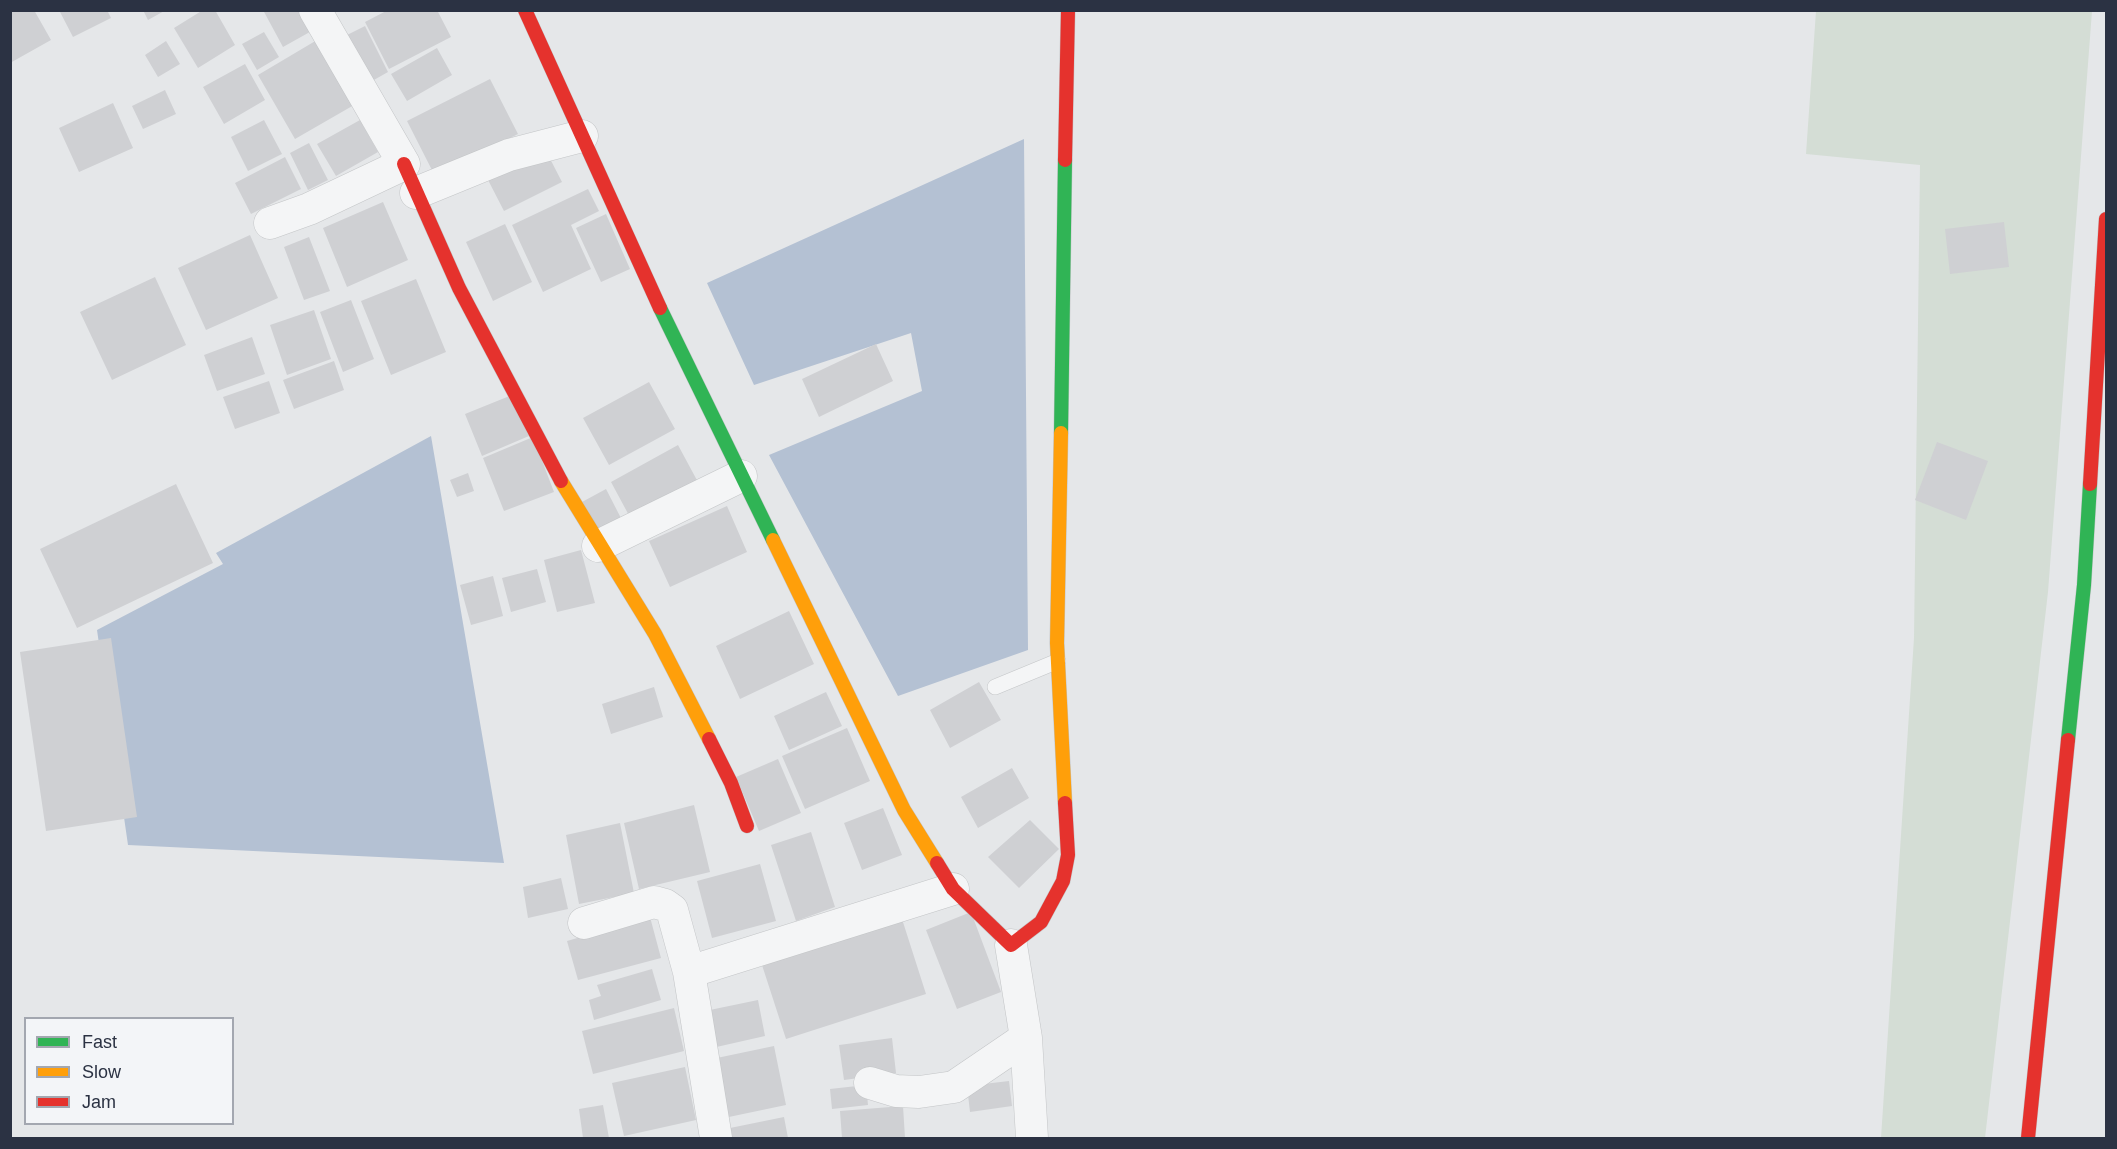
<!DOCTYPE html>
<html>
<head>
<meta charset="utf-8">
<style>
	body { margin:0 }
	#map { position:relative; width:2117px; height:1149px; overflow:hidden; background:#e5e7e9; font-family:Helvetica,sans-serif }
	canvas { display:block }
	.frame { position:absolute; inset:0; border:12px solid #2b3243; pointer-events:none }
	.legend { position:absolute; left:24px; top:1017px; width:210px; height:108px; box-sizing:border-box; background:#f3f5f8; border:2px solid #a3a7b0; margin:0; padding:8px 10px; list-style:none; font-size:18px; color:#2b3243 }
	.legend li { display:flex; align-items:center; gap:12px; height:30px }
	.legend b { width:30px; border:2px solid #a3a7b0 }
</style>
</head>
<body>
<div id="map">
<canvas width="2117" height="1149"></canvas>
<div class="frame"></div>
<ul class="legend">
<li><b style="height:8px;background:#30b455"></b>Fast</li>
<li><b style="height:8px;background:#ff9f0a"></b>Slow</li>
<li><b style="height:8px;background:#e5322d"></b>Jam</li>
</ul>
</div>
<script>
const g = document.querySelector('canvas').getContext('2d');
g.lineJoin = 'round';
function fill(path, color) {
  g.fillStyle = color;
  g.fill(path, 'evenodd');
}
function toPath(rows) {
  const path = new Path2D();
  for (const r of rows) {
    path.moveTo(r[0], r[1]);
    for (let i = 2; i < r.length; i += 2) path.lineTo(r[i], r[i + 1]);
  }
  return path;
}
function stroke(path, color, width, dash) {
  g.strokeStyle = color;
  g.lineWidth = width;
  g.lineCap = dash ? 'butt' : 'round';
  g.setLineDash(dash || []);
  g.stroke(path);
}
const green = toPath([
	[1816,11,2092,11,2048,592,1985,1138,1881,1138,1914,638,1920,165,1806,154]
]);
const water = toPath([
	[1024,139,1028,650,898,696,769,455,922,391,911,333,754,385,707,283],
	[431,436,504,863,128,845,97,630,223,564,216,553]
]);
const building = toPath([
	[10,10,34,10,51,40,10,63],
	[59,10,107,10,111,18,73,37],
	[143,10,166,10,148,20],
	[203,10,215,10,235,45,198,68,174,28],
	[263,10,307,10,317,28,283,47],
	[388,10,437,10,451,37,389,69,365,22],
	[365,26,388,72,365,85,341,38],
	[264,32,279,57,257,70,242,44],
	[317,40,354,105,295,139,258,75],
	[166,41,180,64,158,77,145,55],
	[437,48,452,75,407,101,391,74],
	[245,64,265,100,224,124,203,87],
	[490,79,518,134,435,176,407,121],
	[165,90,176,114,143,129,132,106],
	[113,103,133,148,79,172,59,128],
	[264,120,282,154,248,171,231,137],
	[360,120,378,152,336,176,317,144],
	[309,143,328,180,308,190,290,153],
	[545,149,562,182,504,211,487,178],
	[285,157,301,189,251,214,235,183],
	[588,189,599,211,571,225,591,269,543,292,512,225],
	[383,202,408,260,347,287,323,228],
	[606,214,630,269,601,282,576,228],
	[2004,222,2009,267,1950,274,1945,229],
	[505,224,532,282,493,301,466,242],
	[250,235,278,298,206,330,178,268],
	[309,237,330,291,304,300,284,247],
	[155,277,186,345,112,380,80,312],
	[416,279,446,352,391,375,361,301],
	[351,300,374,359,343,372,320,312],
	[314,310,331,359,287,375,270,325],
	[252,337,265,374,217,391,204,355],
	[876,344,893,381,819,417,802,379],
	[334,361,344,390,294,409,283,380],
	[269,381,280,413,235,429,223,397],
	[649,382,675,429,609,465,583,418],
	[512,395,529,436,482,456,465,414],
	[533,437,554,492,504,511,483,458],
	[1937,442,1988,461,1966,520,1915,500],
	[678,445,699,484,632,521,611,482],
	[468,473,474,491,457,497,450,480],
	[176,484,213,563,77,628,40,549],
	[606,489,624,524,600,537,582,502],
	[727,506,747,552,670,587,649,541],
	[581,550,595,603,557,612,544,560],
	[537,569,546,602,511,612,502,578],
	[493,576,503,616,471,625,460,585],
	[789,611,814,664,740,699,716,646],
	[111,638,137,817,46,831,20,652],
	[979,682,1001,720,950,748,930,710],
	[654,687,663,717,611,734,602,704],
	[826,692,842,726,789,750,774,716],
	[847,728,870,781,805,809,782,756],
	[778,759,801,813,759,831,736,777],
	[1012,768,1029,798,978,828,961,797],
	[694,805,710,872,639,889,624,823],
	[883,808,902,855,862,870,844,823],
	[1030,820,1059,849,1019,888,988,857],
	[620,823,634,893,579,904,566,835],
	[811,832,835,907,796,921,771,845],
	[760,864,776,921,712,938,697,881],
	[561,878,568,909,528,918,523,887],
	[971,912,1001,992,957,1009,926,930],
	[650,917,661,958,578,980,567,941],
	[902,919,926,994,786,1039,762,965],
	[652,969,661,1000,594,1020,589,1000,601,996,597,985],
	[758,1000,765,1036,712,1048,705,1011],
	[674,1008,684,1051,593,1074,582,1031],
	[892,1038,896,1073,844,1080,839,1045],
	[774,1046,786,1105,724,1118,712,1059],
	[685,1067,696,1120,624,1136,612,1083],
	[1009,1081,1012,1106,970,1112,967,1086],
	[866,1085,868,1105,832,1109,830,1089],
	[603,1105,609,1138,583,1138,579,1109],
	[903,1106,905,1138,842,1138,840,1111],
	[784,1117,788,1138,732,1138,730,1128]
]);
const lane = toPath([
	[995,687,1058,661]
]);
const street = toPath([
	[416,193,509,155,582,136],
	[270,223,309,209,404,164,315,10],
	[598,546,741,476],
	[584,923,654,902,665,905,672,910,689,972,716,1138],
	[1011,945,1026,1038,1032,1138],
	[689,972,953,889],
	[870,1083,896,1091,919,1092,954,1087,1026,1038]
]);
const fast = toPath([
	[660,308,773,540],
	[1061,433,1065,160],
	[2068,740,2084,585,2090,484]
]);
const slow = toPath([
	[1061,433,1057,643,1065,803],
	[561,481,655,634,709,739],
	[773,540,904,810,937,863]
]);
const jam = toPath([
	[525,10,660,308],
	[1065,160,1068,10],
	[404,164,459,288,561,481],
	[2090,484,2106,219],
	[709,739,731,783,747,826],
	[937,863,953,889,1011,945,1041,922,1063,881,1068,855,1065,803],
	[2028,1138,2068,740]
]);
fill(green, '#d4ddd5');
fill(water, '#b4c1d3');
fill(building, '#cfd0d3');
stroke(lane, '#c3c5c7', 16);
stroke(street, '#c3c5c7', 33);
stroke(fast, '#c3c5c7', 15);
stroke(slow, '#c3c5c7', 15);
stroke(jam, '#c3c5c7', 15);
stroke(lane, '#f4f5f6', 15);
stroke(street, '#f4f5f6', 32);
stroke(fast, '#30b455', 14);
stroke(slow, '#ff9f0a', 14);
stroke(jam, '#e5322d', 14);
</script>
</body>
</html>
